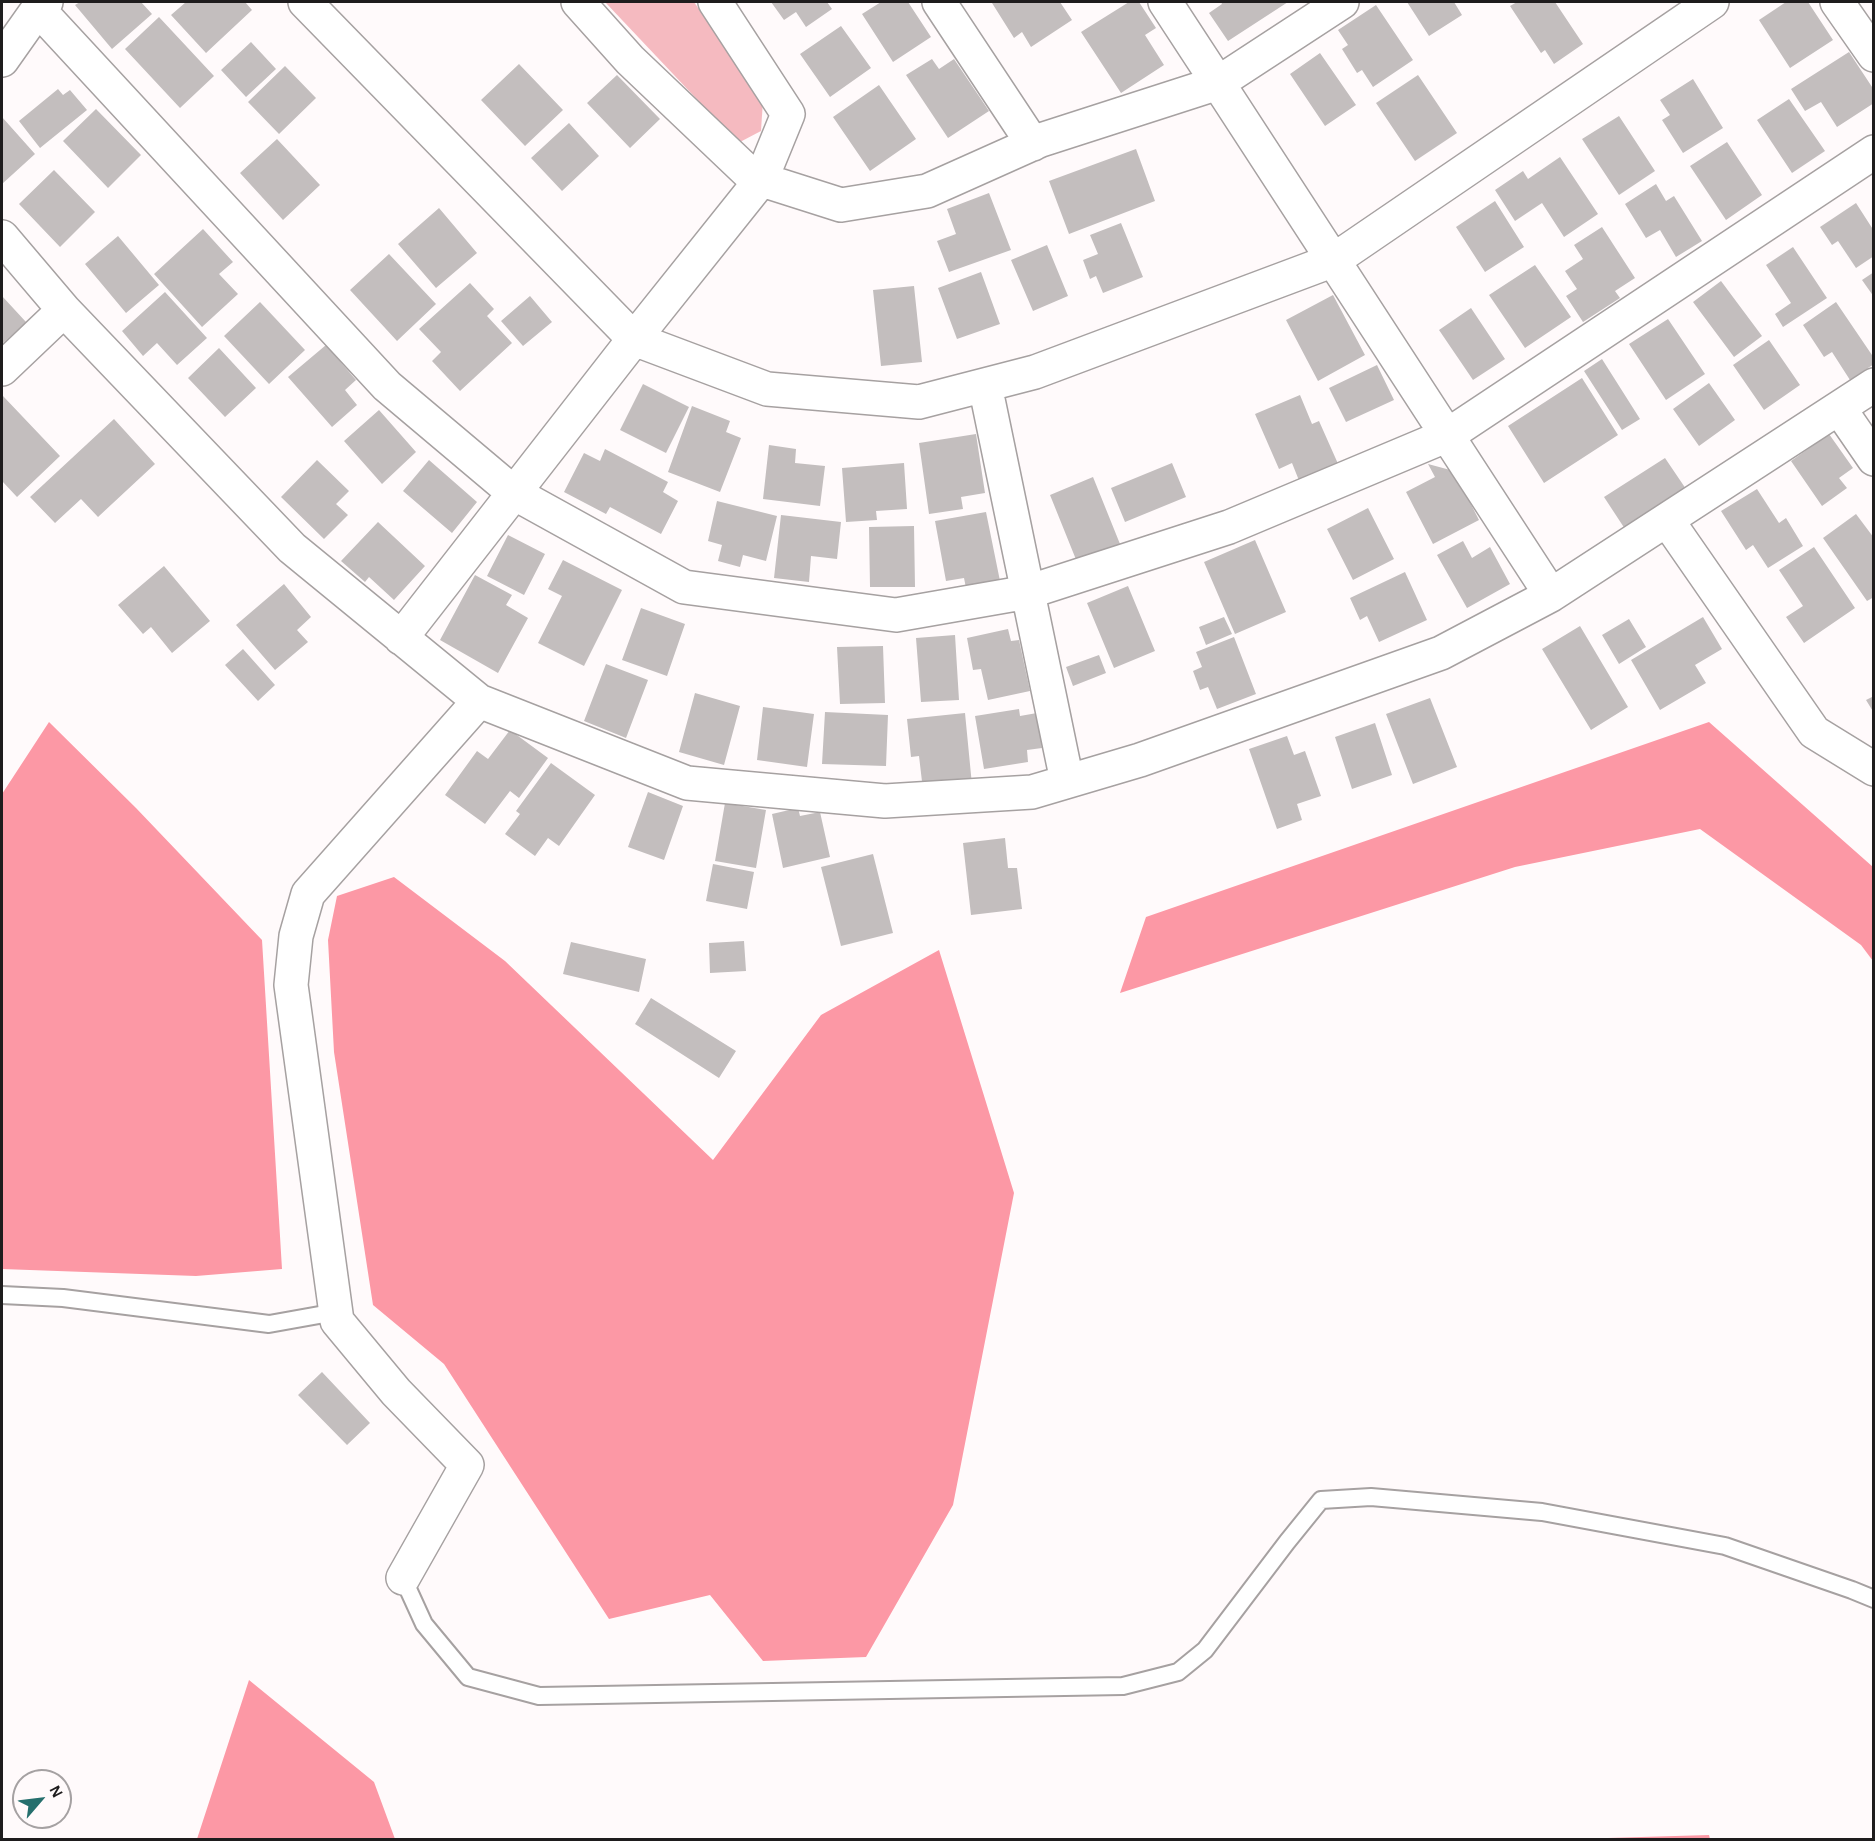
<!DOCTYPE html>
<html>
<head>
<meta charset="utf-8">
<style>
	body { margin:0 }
	#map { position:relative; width:1875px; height:1841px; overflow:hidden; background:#fffafb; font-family:"Alegreya Sans",sans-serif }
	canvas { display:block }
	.frame { position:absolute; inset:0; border:3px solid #1e1c1d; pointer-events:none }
	.north { position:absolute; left:12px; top:1769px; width:60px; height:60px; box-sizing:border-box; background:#fffafb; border:2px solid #a5a1a2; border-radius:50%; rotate:62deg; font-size:16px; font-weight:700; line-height:24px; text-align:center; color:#1e1c1d }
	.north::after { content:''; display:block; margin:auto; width:21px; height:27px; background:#256f6d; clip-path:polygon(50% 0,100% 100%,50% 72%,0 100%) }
</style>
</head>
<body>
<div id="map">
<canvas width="1875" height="1841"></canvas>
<div class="frame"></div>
<div class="north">N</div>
</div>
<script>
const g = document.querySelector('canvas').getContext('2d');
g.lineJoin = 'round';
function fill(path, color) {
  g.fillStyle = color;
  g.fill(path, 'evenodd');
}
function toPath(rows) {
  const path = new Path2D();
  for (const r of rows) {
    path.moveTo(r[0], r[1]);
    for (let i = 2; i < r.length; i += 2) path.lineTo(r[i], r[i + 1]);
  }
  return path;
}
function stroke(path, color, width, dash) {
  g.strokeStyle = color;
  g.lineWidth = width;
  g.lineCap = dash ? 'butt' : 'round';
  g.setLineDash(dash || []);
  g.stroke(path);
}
const green = toPath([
	[605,2,694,2,763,100,761,131,740,142,708,111]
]);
const forest = toPath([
	[49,722,136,808,262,940,282,1269,196,1276,2,1269,2,794],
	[1709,722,1873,867,1873,961,1861,945,1700,829,1515,867,1120,993,1146,917],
	[394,877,505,961,713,1160,821,1015,939,950,1014,1193,953,1505,866,1657,763,1661,710,1595,609,1619,444,1364,373,1305,334,1052,328,940,337,896],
	[249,1680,374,1782,395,1839,197,1839],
	[1709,1835,1710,1839,1574,1839]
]);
const building = toPath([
	[80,2,141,2,152,14,112,49,75,5],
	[186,2,245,2,252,10,206,53,171,15],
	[771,2,827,2,832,9,806,27,796,12,784,20],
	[881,2,908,2,931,37,893,62,862,14],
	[994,2,1060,2,1072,20,1031,47,1022,32,1014,38,992,3],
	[1129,2,1139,2,1156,28,1145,35,1164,65,1121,93,1081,32],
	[1221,2,1288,2,1228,41,1209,13,1222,4],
	[1407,2,1454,2,1462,15,1429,36],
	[1517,2,1555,2,1583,44,1554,64,1545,50,1541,53,1510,6],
	[1786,2,1808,2,1833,40,1790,68,1759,20],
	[1376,5,1413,60,1373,87,1362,70,1357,73,1342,49,1348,45,1338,30],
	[159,17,214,76,180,108,125,49],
	[841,26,871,68,830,97,800,54],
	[251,42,276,69,246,97,221,70],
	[1849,52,1874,90,1874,103,1837,127,1821,102,1805,111,1791,89],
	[1320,53,1356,105,1325,126,1290,74],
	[932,59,939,69,954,59,989,111,948,138,906,75],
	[519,64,563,110,525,146,481,100],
	[285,66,316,98,279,134,248,102],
	[617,75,660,119,630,148,587,103],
	[1418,75,1457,133,1415,161,1376,103],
	[1693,79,1723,128,1683,153,1662,120,1670,115,1660,100],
	[879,85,916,139,870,171,833,117],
	[58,89,63,95,70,90,87,110,40,148,19,121],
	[1789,99,1825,151,1792,173,1757,120],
	[96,109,141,155,108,188,63,141],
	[1619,116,1655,171,1619,195,1582,139],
	[2,117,35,154,2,184],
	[569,123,599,156,562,191,531,158],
	[277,139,320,185,283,220,240,173],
	[1727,142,1762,195,1726,220,1690,166],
	[1136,149,1155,201,1069,234,1049,181],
	[1560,157,1598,214,1564,237,1542,203,1515,221,1495,190,1523,171,1528,179],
	[54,170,95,212,60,247,19,204],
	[1656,184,1666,201,1674,196,1702,241,1676,257,1660,230,1646,238,1625,204],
	[989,193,1011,250,949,272,937,241,956,234,947,209],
	[1495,201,1524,247,1485,272,1456,227],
	[1856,203,1874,231,1874,256,1856,268,1838,241,1832,245,1820,227],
	[439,208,477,253,436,288,398,244],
	[1121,223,1143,277,1103,293,1096,276,1090,279,1083,260,1098,254,1090,235],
	[1602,227,1635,278,1615,291,1620,298,1583,322,1566,296,1577,289,1565,271,1583,259,1574,245],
	[203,229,233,262,219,274,238,294,202,327,154,274],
	[118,236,159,285,126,313,85,264],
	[1047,245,1068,296,1033,311,1011,260],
	[1793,247,1827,298,1783,327,1775,314,1791,303,1766,265],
	[389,254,436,304,397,341,350,290],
	[1535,265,1571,317,1525,348,1489,295],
	[981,272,1000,324,957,339,938,288],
	[1874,272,1874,297,1862,280],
	[1721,281,1762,336,1734,357,1693,302],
	[470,283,494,309,487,316,512,343,460,391,432,361,441,352,419,329],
	[914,286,922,362,881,366,873,290],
	[165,292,207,338,177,365,157,343,143,356,122,331],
	[1333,295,1365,355,1318,381,1286,320],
	[2,296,26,322,2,344],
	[530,296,552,322,523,346,501,321],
	[260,302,305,350,269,384,224,336],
	[1836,302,1874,358,1874,364,1850,380,1832,352,1824,357,1803,325],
	[1471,308,1505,359,1473,380,1439,330],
	[1668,319,1705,374,1666,400,1629,344],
	[1769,340,1800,385,1764,410,1733,365],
	[326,345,356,380,345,390,357,405,332,427,288,377],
	[219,348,256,388,225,417,188,378],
	[1602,359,1640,419,1622,430,1584,371],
	[1377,365,1394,400,1346,422,1329,388],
	[1582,378,1618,435,1544,483,1508,426],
	[1709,383,1735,420,1699,446,1673,409],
	[643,384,689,407,666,453,620,430],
	[1300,395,1312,424,1319,421,1339,466,1300,483,1292,463,1279,469,1255,414],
	[3,396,60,456,17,497,2,481,2,398],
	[692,406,730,421,726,432,741,438,720,492,668,472],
	[379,410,416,452,382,484,344,441],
	[114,419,155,464,98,517,81,499,55,523,30,497],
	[976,434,985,493,961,497,963,509,929,514,919,443],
	[1829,434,1853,468,1839,478,1847,488,1822,506,1791,461],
	[769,445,796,449,795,463,825,466,820,506,763,499],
	[605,449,668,482,663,492,678,501,661,534,610,507,606,514,564,492,584,453,600,461],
	[1665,458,1686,489,1625,529,1604,497],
	[317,460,349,491,336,504,348,515,324,539,281,497],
	[429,460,477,502,452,533,403,491],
	[904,463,907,509,876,511,877,520,846,522,842,468],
	[1172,463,1186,497,1125,522,1111,488],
	[1428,464,1454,471,1479,520,1433,544,1406,492,1435,477],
	[1093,477,1120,544,1077,562,1050,495],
	[1757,489,1779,523,1786,518,1803,546,1768,568,1753,545,1746,550,1721,511],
	[717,501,777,516,766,561,743,555,740,567,718,561,722,545,708,541],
	[1368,508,1394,559,1353,580,1327,529],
	[986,512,1000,581,966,588,964,578,946,581,935,521],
	[1856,514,1874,538,1874,597,1867,601,1823,538],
	[781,515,841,522,837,559,811,556,809,582,774,578],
	[378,522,425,566,394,600,369,577,365,582,341,561],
	[914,526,915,587,870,587,869,527],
	[508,535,545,554,524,595,487,576],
	[1255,540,1286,612,1235,634,1204,562],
	[1463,541,1472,558,1490,547,1510,584,1467,608,1437,555],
	[1814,547,1855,608,1804,643,1786,617,1803,606,1779,570],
	[563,560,622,590,584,666,538,643,562,596,548,589],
	[164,566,210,621,172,653,151,627,143,634,118,605],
	[1405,572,1427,620,1379,642,1367,616,1360,620,1350,598],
	[475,575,512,595,506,605,528,618,498,673,440,640],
	[284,584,311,617,297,630,308,642,275,670,236,625],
	[1128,586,1155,651,1114,668,1087,603],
	[641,608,685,624,667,676,622,660],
	[1224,617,1232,634,1206,645,1199,627],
	[1703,617,1722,649,1695,665,1706,683,1660,710,1631,660],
	[1629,619,1646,647,1619,664,1602,635],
	[1580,626,1628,707,1591,730,1542,649],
	[1008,629,1011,641,1019,640,1030,691,988,700,981,669,973,670,967,638],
	[955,635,959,700,921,702,916,638],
	[1234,637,1256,694,1217,709,1208,687,1200,690,1193,671,1202,667,1196,652],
	[883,646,885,703,840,704,837,647],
	[243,649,275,685,258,701,225,665],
	[1099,655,1106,673,1073,686,1066,667],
	[606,664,648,680,626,738,584,721],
	[695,693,740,706,724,765,679,752],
	[1874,696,1874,713,1866,700],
	[1430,698,1457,767,1413,784,1386,714],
	[763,707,814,714,807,767,757,760],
	[1019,709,1020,716,1037,713,1042,748,1027,750,1028,762,984,769,975,716],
	[825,712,888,715,886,766,822,764],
	[965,713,972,785,923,790,919,756,911,757,907,719],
	[1375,723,1392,775,1352,789,1335,737],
	[510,730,548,758,519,798,510,791,485,824,445,795,477,751,488,759],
	[1287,736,1294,755,1305,751,1321,796,1297,804,1302,820,1277,829,1249,749],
	[551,763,595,795,559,846,548,838,535,856,505,834,520,814,516,811],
	[648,792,683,806,664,860,628,847],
	[725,803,766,810,756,868,715,861],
	[798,808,800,816,820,812,830,857,783,868,772,814],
	[1005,838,1008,868,1017,868,1022,909,971,915,963,843],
	[873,854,893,933,841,946,821,867],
	[713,864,754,872,747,909,706,901],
	[744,941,746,971,710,973,709,943],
	[571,942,646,959,639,992,563,974],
	[651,998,736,1051,719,1078,635,1024],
	[322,1372,370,1423,347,1445,298,1395]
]);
const lane = toPath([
	[2,1295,63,1298,269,1324,336,1312],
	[403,1578,424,1624,468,1677,539,1696,1123,1686,1178,1672,1205,1650,1287,1542,1321,1500,1371,1497,1542,1512,1725,1546,1852,1590,1874,1599]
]);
const street = toPath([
	[305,2,634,339,767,389,919,402,1035,372,1334,260,1712,2],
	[578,2,630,60,753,177,841,205,927,191,1041,140,1218,83,1165,2],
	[939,2,1033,144],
	[1342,2,1218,83,1551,595,1874,385],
	[1837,2,1874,55],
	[38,9,387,386,514,493,684,587,896,615,1028,592,1229,527,1448,435,1874,152],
	[2,60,38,9,46,2],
	[2,237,64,310,2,369],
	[64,310,292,548,479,701,308,894,296,936,291,985,337,1321,396,1392,467,1465,403,1578],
	[985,385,1067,781],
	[1839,408,1874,459],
	[1667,520,1814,732,1874,769],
	[401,638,634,339,761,180,788,114,715,2],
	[479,701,687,783,885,801,1032,792,1140,760,1441,653,1551,595]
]);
fill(green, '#f5bac0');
fill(forest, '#fc98a5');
fill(building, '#c3bebe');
stroke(lane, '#a6a1a1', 20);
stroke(street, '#a6a1a1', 36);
stroke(lane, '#fff', 16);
stroke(street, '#fff', 33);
</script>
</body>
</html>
